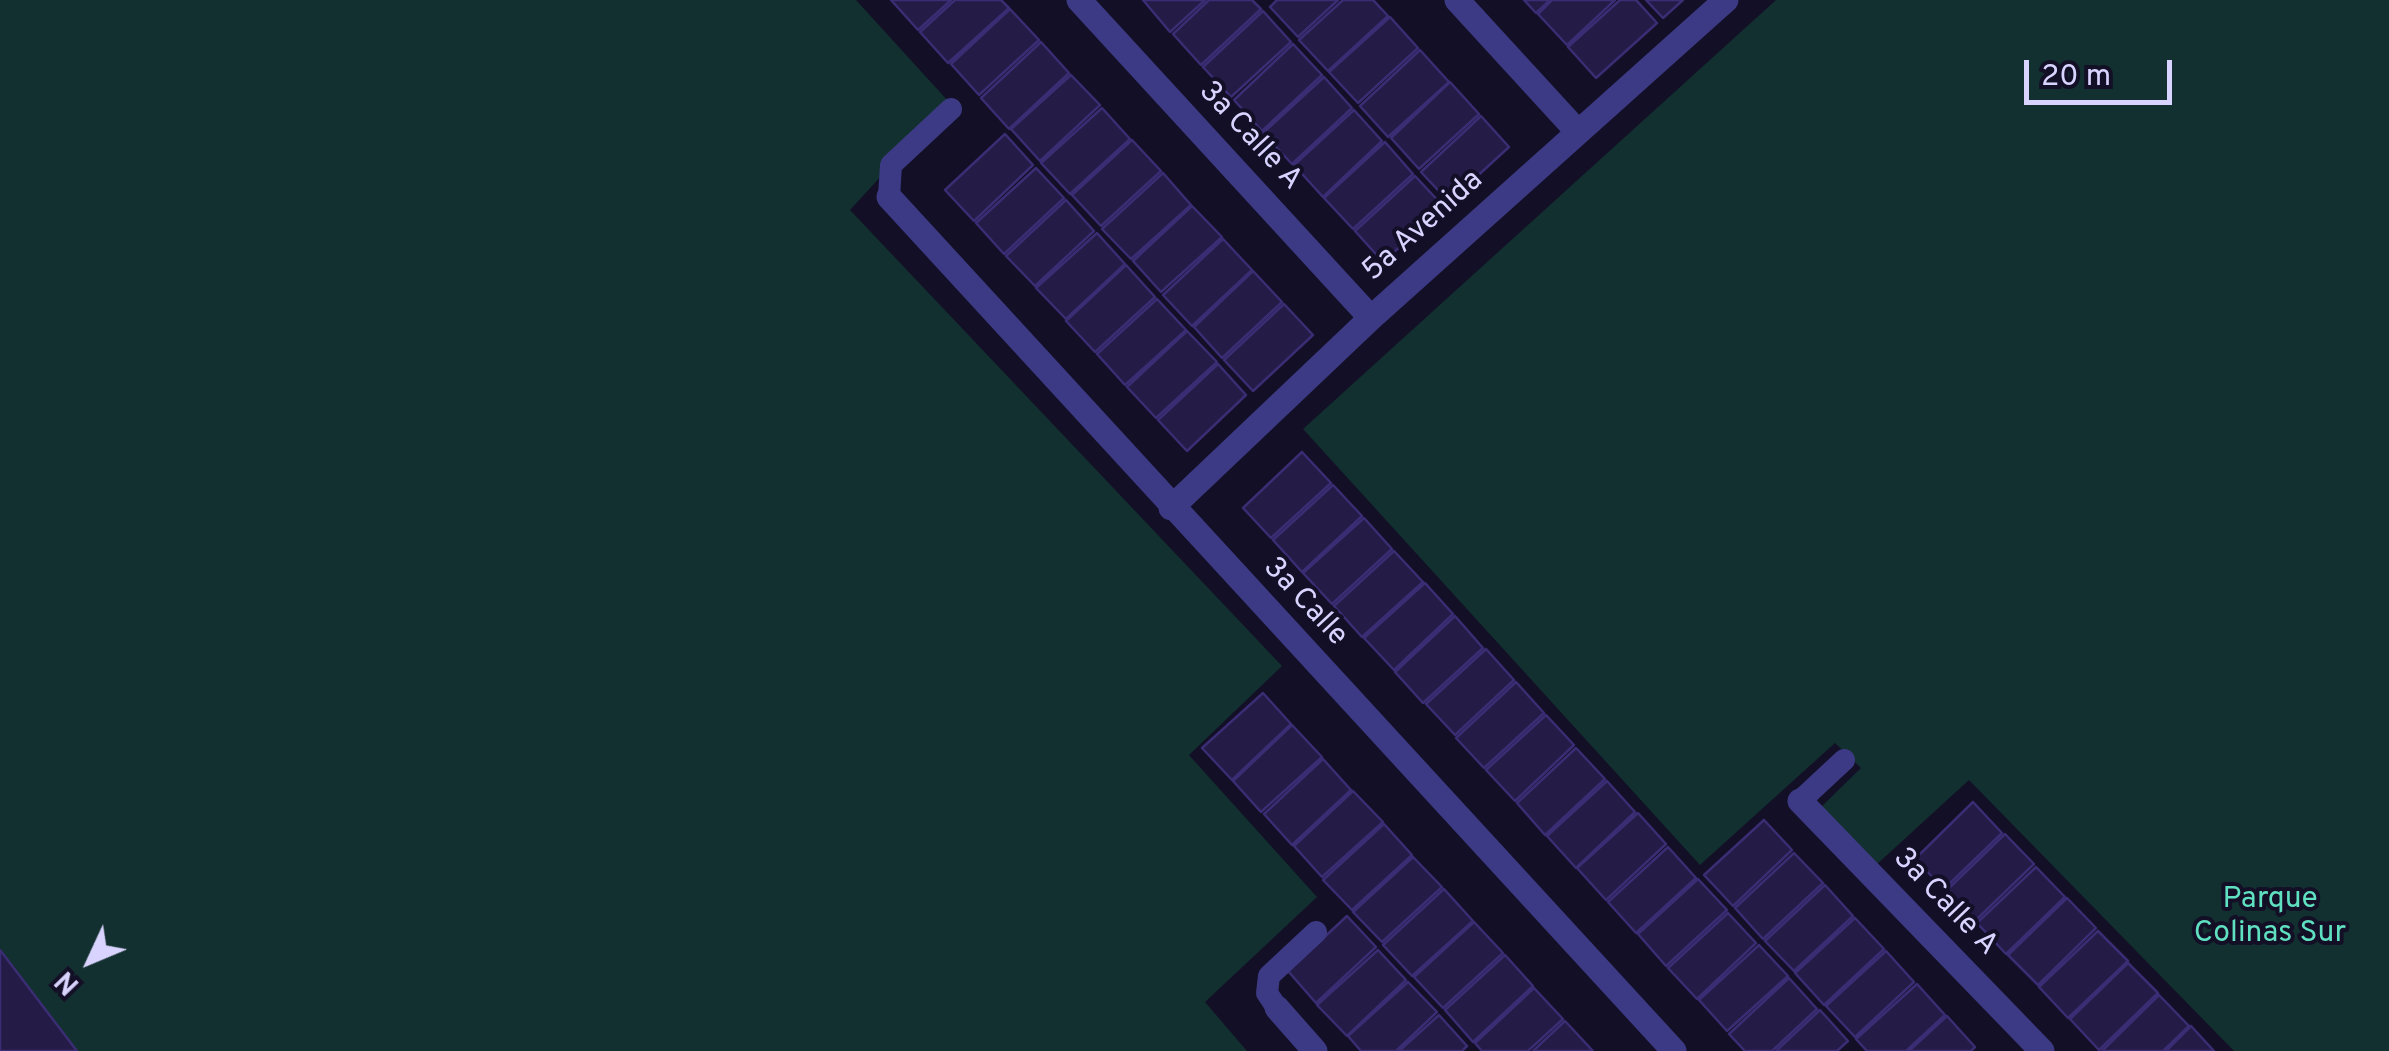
<!DOCTYPE html>
<html>
<head>
<meta charset="utf-8">
<style>
	body { margin:0 }
	#map { position:relative; width:2389px; height:1051px; overflow:hidden; background:#130f26; font-family:Overpass,sans-serif }
	canvas { display:block }
	.north { position:absolute; left:40px; top:911px; width:100px; height:100px; -webkit-text-stroke:8px #130f26; paint-order:stroke; rotate:226deg; font-size:28px; font-weight:700; line-height:40px; text-align:center; color:#d9d4ff }
	.north::after { content:''; display:block; margin:auto; width:35px; height:45px; background:#d9d4ff; clip-path:polygon(50% 0,100% 100%,50% 72%,0 100%) }
	.scale { position:absolute; left:2024px; top:60px; width:148px; height:45px; box-sizing:border-box; border:5px solid #d9d4ff; border-top:0; padding-left:12px; font-size:30px; line-height:35px; white-space:nowrap; color:#d9d4ff; -webkit-text-stroke:8px #130f26; paint-order:stroke }
</style>
</head>
<body>
<div id="map">
<canvas width="2389" height="1051"></canvas>
<div class="north">N</div>
<div class="scale">20 m</div>
</div>
<script>
const g = document.querySelector('canvas').getContext('2d');
g.lineJoin = 'round';
function fill(path, color) {
  g.fillStyle = color;
  g.fill(path, 'evenodd');
}
function toPath(rows) {
  const path = new Path2D();
  for (const r of rows) {
    path.moveTo(r[0], r[1]);
    for (let i = 2; i < r.length; i += 2) path.lineTo(r[i], r[i + 1]);
  }
  return path;
}
function stroke(path, color, width, dash) {
  g.strokeStyle = color;
  g.lineWidth = width;
  g.lineCap = dash ? 'butt' : 'round';
  g.setLineDash(dash || []);
  g.stroke(path);
}
function drawText(font, color, halo, rows, align = 'center') {
  g.font = font + ' Overpass,sans-serif';
  g.lineWidth = 8;
  g.setLineDash([]);
  g.textBaseline = 'middle';
  g.strokeStyle = halo;
  g.fillStyle = color;
  for (const [text, x, y, turn = 0] of rows) {
    g.save();
    g.translate(x, y);
    g.rotate((+turn || 0) * Math.PI / 180);
    g.textAlign = isNaN(turn) ? turn : align;
    if (halo) g.strokeText(text, 0, 0);
    g.fillText(text, 0, 0);
    g.restore();
  }
}
const green = toPath([
	[0,0,856,0,949,102,850,210,1282,666,1189,755,1317,897,1205,1002,1247,1051,0,1051],
	[1776,0,2389,0,2389,1051,2234,1051,1969,780,1875,866,1820,808,1861,768,1835,743,1700,865,1303,429]
]);
const building = toPath([
	[891,0,951,0,918,30,891,0],
	[955,0,1001,0,1009,8,948,63,920,32,955,0],
	[1143,0,1205,0,1170,32,1143,0],
	[1209,0,1252,0,1261,9,1201,65,1173,34,1209,0],
	[1277,0,1338,0,1298,37,1270,7,1277,0],
	[1343,0,1373,0,1388,16,1328,71,1299,40,1343,0],
	[1524,0,1550,0,1536,13,1524,0],
	[1552,0,1615,0,1567,45,1538,14,1552,0],
	[1620,0,1636,0,1657,23,1596,78,1568,47,1620,0],
	[1646,0,1683,0,1663,18,1646,0],
	[1010,9,1039,40,979,95,951,64,1010,9],
	[1263,11,1291,42,1231,97,1203,67,1263,11],
	[1390,17,1418,48,1358,103,1329,72,1390,17],
	[1041,42,1069,73,1009,129,981,98,1041,42],
	[1293,44,1322,75,1262,131,1234,100,1293,44],
	[1420,50,1449,82,1388,137,1360,106,1420,50],
	[1071,75,1100,105,1040,161,1011,129,1071,75],
	[1324,77,1352,108,1292,164,1263,133,1324,77],
	[1450,82,1479,114,1419,169,1391,138,1450,82],
	[1102,108,1130,139,1070,194,1041,163,1102,108],
	[1354,110,1382,141,1323,197,1294,165,1354,110],
	[1481,116,1509,147,1449,202,1421,172,1481,116],
	[1005,134,1033,165,974,221,945,190,1005,134],
	[1132,140,1161,171,1101,226,1072,195,1132,140],
	[1385,142,1413,174,1353,229,1324,198,1385,142],
	[1036,168,1064,198,1004,254,976,223,1036,168],
	[1163,173,1191,205,1131,259,1102,229,1163,173],
	[1415,176,1444,207,1383,262,1355,231,1415,176],
	[1066,200,1094,231,1035,286,1006,256,1066,200],
	[1192,206,1222,237,1161,292,1133,261,1192,206],
	[1097,233,1125,264,1066,319,1036,288,1097,233],
	[1223,239,1252,270,1192,326,1163,295,1223,239],
	[1126,265,1155,297,1095,352,1066,321,1126,265],
	[1253,271,1282,302,1222,358,1194,327,1253,271],
	[1157,299,1186,330,1125,385,1097,354,1157,299],
	[1284,304,1313,335,1253,391,1224,360,1284,304],
	[1187,331,1217,362,1156,418,1127,387,1187,331],
	[1218,364,1246,395,1187,451,1158,420,1218,364],
	[1302,452,1331,483,1271,538,1243,508,1302,452],
	[1333,485,1362,516,1302,572,1273,540,1333,485],
	[1364,518,1392,549,1332,604,1303,573,1364,518],
	[1394,551,1423,582,1362,637,1334,606,1394,551],
	[1425,583,1453,614,1394,670,1364,638,1425,583],
	[1455,616,1483,648,1423,703,1395,672,1455,616],
	[1486,649,1514,680,1455,735,1426,704,1486,649],
	[1516,682,1544,713,1484,768,1456,738,1516,682],
	[1263,693,1291,724,1232,780,1202,748,1263,693],
	[1546,715,1574,745,1515,801,1486,770,1546,715],
	[1292,725,1322,757,1261,812,1233,781,1292,725],
	[1576,748,1605,779,1545,835,1517,803,1576,748],
	[1323,759,1351,790,1292,845,1264,814,1323,759],
	[1607,781,1635,812,1576,868,1547,836,1607,781],
	[1353,791,1383,822,1322,877,1294,846,1353,791],
	[1973,802,2002,833,1944,889,1915,859,1973,802],
	[1638,813,1666,844,1606,900,1577,868,1638,813],
	[1764,820,1792,850,1733,906,1704,875,1764,820],
	[1384,824,1412,855,1352,910,1323,880,1384,824],
	[2005,834,2034,864,1975,921,1946,891,2005,834],
	[1668,847,1696,878,1636,933,1608,902,1668,847],
	[1794,853,1823,883,1763,939,1735,908,1794,853],
	[1413,857,1442,887,1382,942,1353,912,1413,857],
	[2036,867,2065,897,2006,954,1977,923,2036,867],
	[1698,879,1727,910,1666,966,1638,934,1698,879],
	[1825,885,1853,916,1794,971,1765,941,1825,885],
	[1444,889,1473,921,1412,976,1383,945,1444,889],
	[2067,898,2096,928,2038,985,2008,955,2067,898],
	[1728,913,1756,943,1697,999,1668,968,1728,913],
	[1347,916,1376,947,1316,1003,1288,971,1347,916],
	[1855,918,1884,949,1824,1005,1795,973,1855,918],
	[1474,922,1503,953,1443,1008,1414,977,1474,922],
	[2098,931,2128,961,2068,1018,2039,987,2098,931],
	[1759,945,1788,976,1727,1031,1699,1000,1759,945],
	[0,950,77,1051,0,1051,0,950],
	[1378,950,1406,980,1347,1036,1317,1005,1378,950],
	[1886,951,1914,982,1855,1037,1826,1006,1886,951],
	[1505,955,1533,986,1473,1042,1445,1010,1505,955],
	[2128,963,2158,993,2099,1050,2070,1019,2128,963],
	[1789,978,1817,1009,1772,1051,1745,1051,1729,1034,1789,978],
	[1408,982,1437,1012,1396,1051,1361,1051,1348,1036,1408,982],
	[1917,984,1945,1015,1906,1051,1867,1051,1856,1039,1917,984],
	[1534,988,1563,1019,1528,1051,1482,1051,1475,1043,1534,988],
	[2159,995,2189,1026,2163,1051,2102,1051,2159,995],
	[1820,1010,1848,1041,1837,1051,1776,1051,1820,1010],
	[1439,1015,1467,1046,1462,1051,1399,1051,1439,1015],
	[1947,1016,1975,1047,1971,1051,1909,1051,1947,1016],
	[1565,1021,1593,1051,1533,1051,1565,1021],
	[2191,1026,2214,1051,2166,1051,2191,1026]
]);
const service = toPath([
	[889,197,891,165,951,109],
	[1800,801,1844,760],
	[1277,1008,1267,993,1269,976,1316,932]
]);
const minor = toPath([
	[1079,0,1371,318],
	[1457,0,1578,132],
	[889,197,1674,1051],
	[1171,508,1371,318,1726,0],
	[1800,801,2042,1051],
	[1277,1008,1315,1051]
]);
const streetNames = [
	["3a Calle A",1249,137,47],
	["5a Avenida",1424,227,-42],
	["3a Calle",1304,603,47],
	["3a Calle A",1944,903,46]
];
const parkNames = [
	["Parque",2270,901],
	["Colinas Sur",2270,935]
];
fill(green, '#12302f');
fill(building, '#241b47');
stroke(building, '#3b2d73', 2.5);
stroke(service, '#3d3a85', 22);
stroke(minor, '#3d3a85', 25);
drawText('30px', '#d9d4ff', '#130f26', streetNames);
drawText('30px', '#5fe0c0', '#130f26', parkNames);
</script>
</body>
</html>
